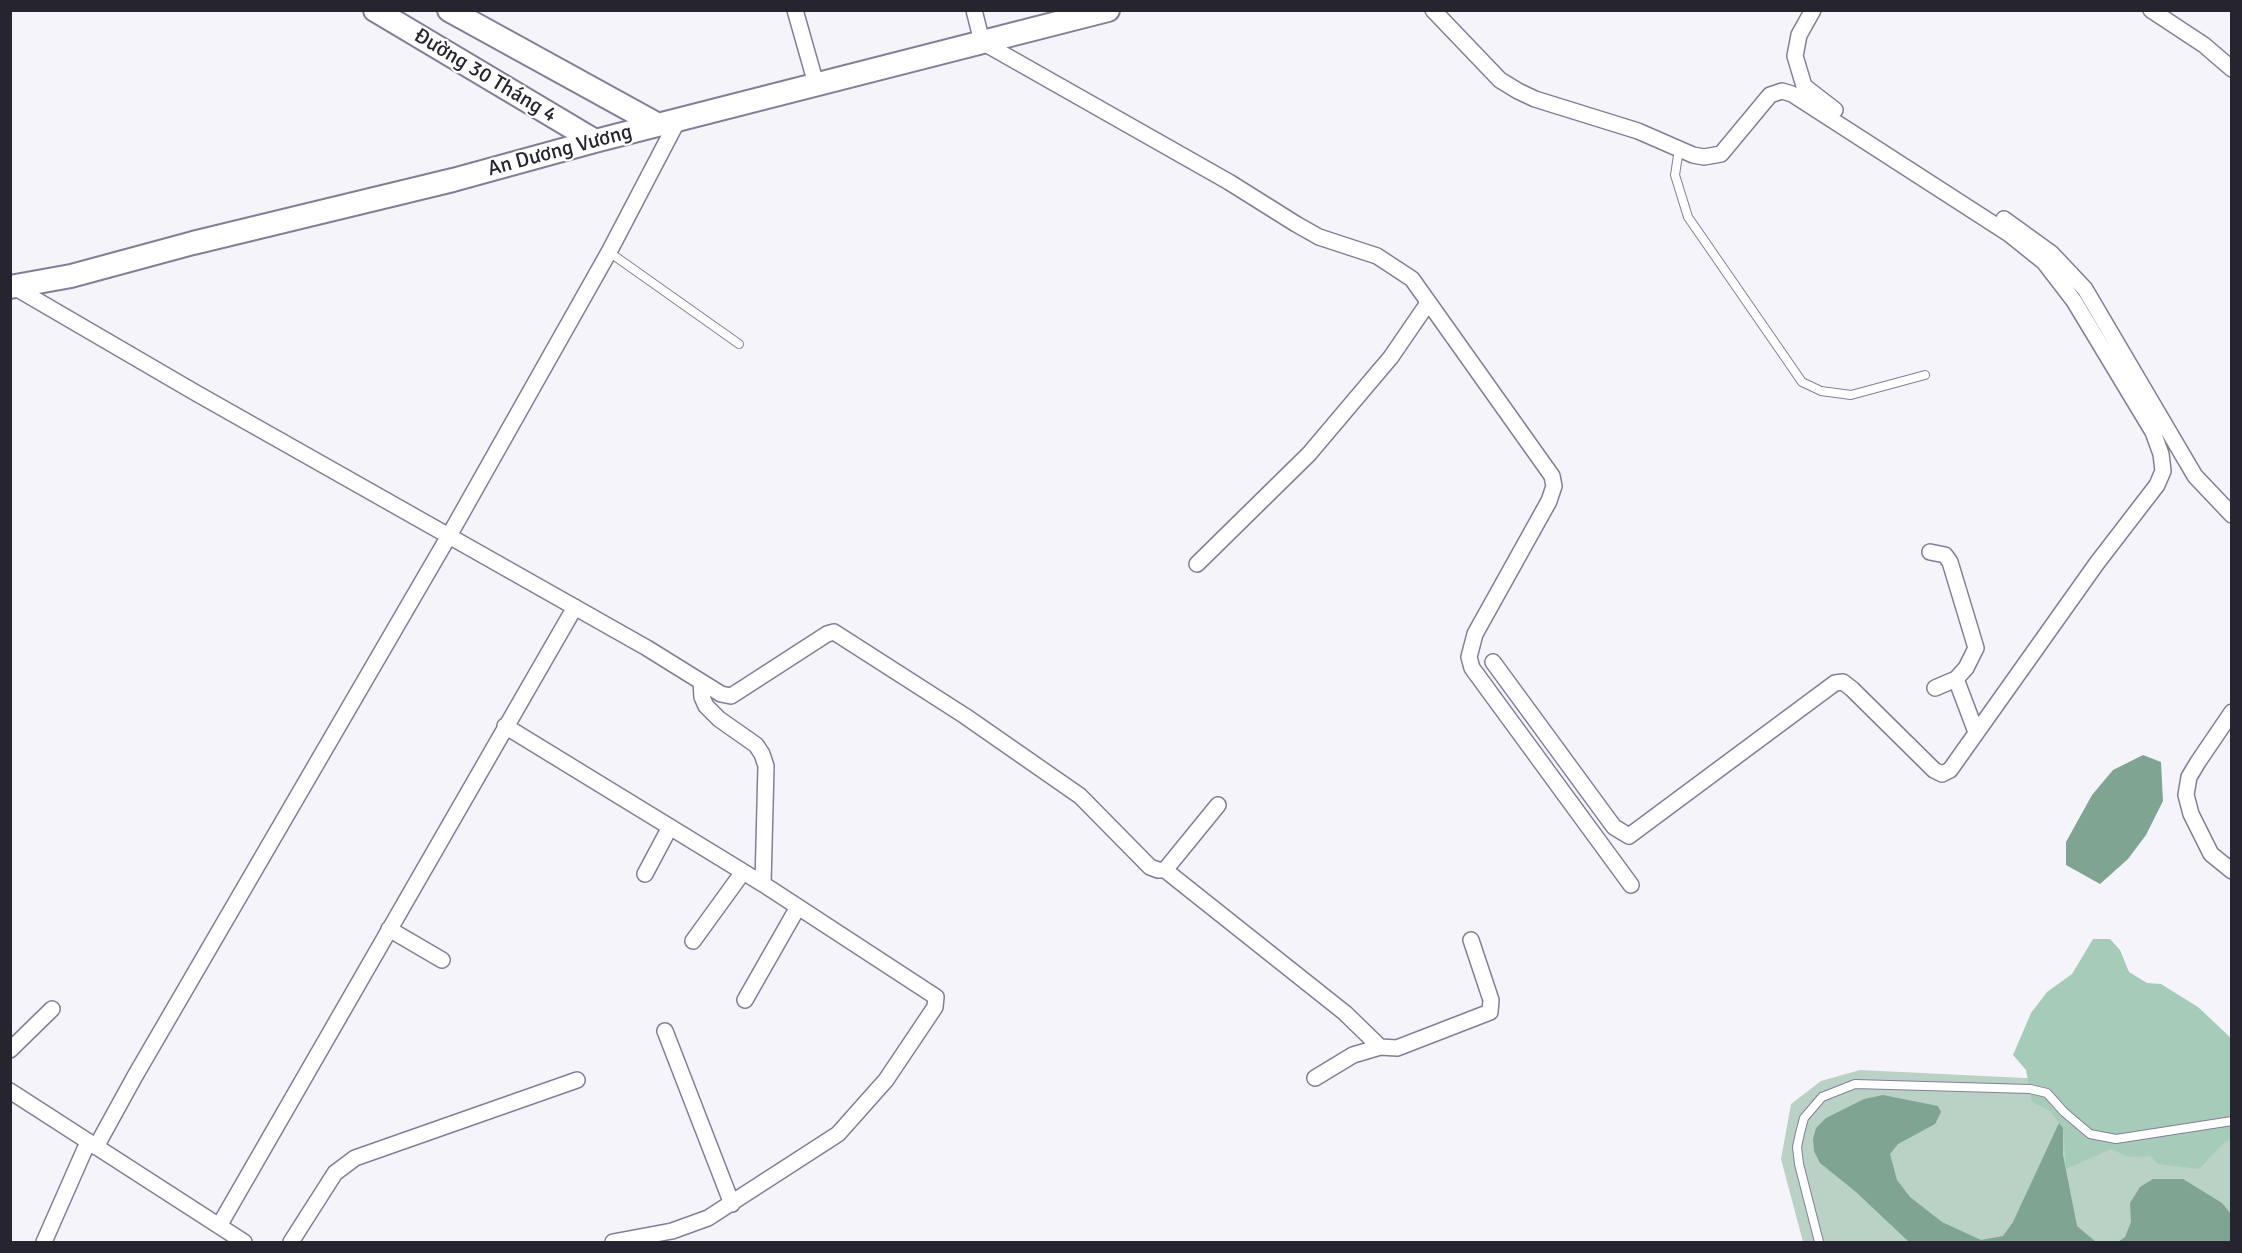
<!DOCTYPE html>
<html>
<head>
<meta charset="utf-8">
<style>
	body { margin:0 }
	#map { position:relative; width:2242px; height:1253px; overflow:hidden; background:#f5f4fa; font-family:Signika,sans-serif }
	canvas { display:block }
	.frame { position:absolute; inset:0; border:12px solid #26242f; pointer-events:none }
</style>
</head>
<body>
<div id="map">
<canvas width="2242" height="1253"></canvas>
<div class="frame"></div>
</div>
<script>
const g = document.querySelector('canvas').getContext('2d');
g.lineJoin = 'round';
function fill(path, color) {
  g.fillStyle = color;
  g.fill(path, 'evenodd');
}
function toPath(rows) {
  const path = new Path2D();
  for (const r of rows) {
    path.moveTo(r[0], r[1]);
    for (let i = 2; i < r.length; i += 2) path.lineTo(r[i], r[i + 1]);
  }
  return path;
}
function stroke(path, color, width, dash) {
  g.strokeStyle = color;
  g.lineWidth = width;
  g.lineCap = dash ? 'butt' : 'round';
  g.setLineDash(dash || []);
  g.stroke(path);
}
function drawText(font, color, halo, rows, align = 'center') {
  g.font = font + ' Signika,sans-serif';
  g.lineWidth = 4.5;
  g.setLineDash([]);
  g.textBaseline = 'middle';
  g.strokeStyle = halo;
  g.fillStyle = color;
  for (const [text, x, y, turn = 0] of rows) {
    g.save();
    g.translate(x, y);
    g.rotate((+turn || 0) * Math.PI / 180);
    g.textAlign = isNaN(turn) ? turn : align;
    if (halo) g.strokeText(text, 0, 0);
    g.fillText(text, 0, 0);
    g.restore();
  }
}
const green = toPath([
	[1860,1070,2231,1088,2231,1242,1803,1242,1781,1159,1791,1104,1821,1081]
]);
const forest = toPath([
	[2093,939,2110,939,2120,950,2129,972,2147,983,2161,984,2198,1007,2231,1038,2231,1140,2225,1142,2199,1169,2158,1164,2150,1156,2128,1157,2111,1149,2066,1169,2063,1128,2050,1111,2032,1102,2026,1070,2013,1055,2031,1013,2047,992,2072,974]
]);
const water = toPath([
	[2143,755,2161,762,2163,801,2146,835,2128,859,2100,884,2066,865,2066,842,2092,795,2113,770],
	[1883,1095,1938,1106,1941,1112,1935,1124,1898,1144,1890,1154,1897,1180,1910,1197,1942,1222,1981,1240,2003,1236,2013,1222,2059,1123,2063,1128,2063,1155,2077,1226,2096,1242,1909,1242,1856,1192,1820,1163,1814,1151,1813,1139,1816,1128,1826,1118,1864,1099],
	[2153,1179,2183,1179,2222,1203,2231,1214,2231,1242,2118,1242,2125,1237,2131,1222,2130,1203,2140,1187]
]);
const lane = toPath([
	[1679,149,1675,175,1688,217,1802,382,1821,391,1851,395,1925,375],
	[609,252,739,344],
	[1819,1242,1799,1164,1797,1147,1800,1133,1804,1118,1822,1097,1855,1084,2030,1089,2047,1093,2064,1112,2090,1134,2116,1139,2232,1121]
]);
const street = toPath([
	[795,10,816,84],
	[974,10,982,42,1229,182,1296,224,1319,237,1377,256,1412,279,1552,476,1554,486,1549,501,1475,634,1469,657,1472,668,1631,885],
	[1433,10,1500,80,1518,91,1535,99,1638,131,1693,155,1704,157,1721,154,1770,95,1782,91,1792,94,2009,234,2044,262,2074,301,2153,432,2161,454,2163,471,2157,485,2097,563,1950,770,1942,774,1934,770,1852,689,1843,682,1835,683,1629,836,1614,827,1493,662],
	[1813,10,1799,35,1795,56,1804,86,1835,110],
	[2151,10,2204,45,2232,69],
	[2004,219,2051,253,2085,289,2195,476,2232,515],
	[14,287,196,393,647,648,721,694,731,696,742,689,827,634,834,632,965,716,1080,796,1150,867,1158,870,1165,870,1218,805],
	[1930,552,1945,555,1950,562,1976,648,1966,668,1956,679,1976,732],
	[1197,564,1309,454,1391,357,1428,303],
	[701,682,702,697,706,706,719,719,756,745,762,754,766,766,763,884],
	[1935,688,1956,679],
	[2232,712,2198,762,2189,777,2186,795,2191,814,2211,854,2232,871],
	[505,726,763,884,936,997,935,1007,886,1080,838,1134,708,1218,672,1231,613,1242],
	[1165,870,1345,1013,1380,1047,1397,1048,1490,1012,1491,1000,1471,940],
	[645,874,670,827],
	[389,929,442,960],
	[693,941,743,872],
	[745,1000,798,907],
	[665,1031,732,1204],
	[10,1050,52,1009],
	[1315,1078,1353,1055,1380,1047],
	[10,1091,244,1242],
	[96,1147,135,1076,450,534,609,252,678,120],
	[219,1226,575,607],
	[44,1242,88,1142],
	[291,1242,335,1173,355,1158,577,1080]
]);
const secondary = toPath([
	[375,10,595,141],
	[449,10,658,125],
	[10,287,71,276,193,243,453,180,595,141,1108,10]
]);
const streetNames = [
	["Đường 30 Tháng 4",485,76,31],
	["An Dương Vương",560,151,-15]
];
fill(green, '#bad2c6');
fill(forest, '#a6ccb9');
fill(water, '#7fa492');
stroke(lane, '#837e98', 10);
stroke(street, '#837e98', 18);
stroke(secondary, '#837e98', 26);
stroke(lane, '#fff', 8);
stroke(street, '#fff', 15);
stroke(secondary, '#fff', 22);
drawText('21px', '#26242f', '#fff', streetNames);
</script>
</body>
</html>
